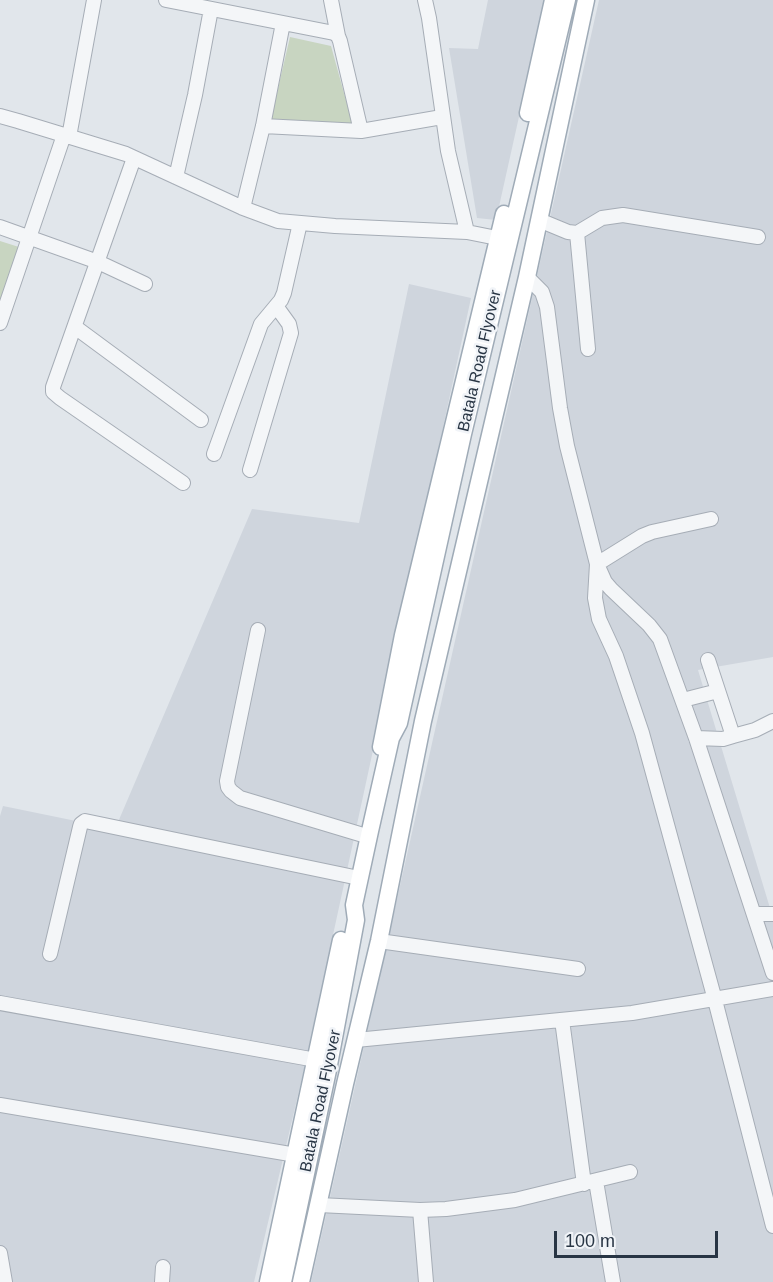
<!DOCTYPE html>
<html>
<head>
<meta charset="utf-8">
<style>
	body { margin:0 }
	#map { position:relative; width:773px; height:1282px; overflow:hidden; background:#e1e6eb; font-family:Helvetica,sans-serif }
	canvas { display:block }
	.scale { position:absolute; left:554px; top:1231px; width:164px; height:27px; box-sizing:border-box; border:3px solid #283544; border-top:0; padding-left:8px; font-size:18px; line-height:21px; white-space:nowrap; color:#283544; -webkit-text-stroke:4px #f1f4f8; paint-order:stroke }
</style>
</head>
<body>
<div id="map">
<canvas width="773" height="1282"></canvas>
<div class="scale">100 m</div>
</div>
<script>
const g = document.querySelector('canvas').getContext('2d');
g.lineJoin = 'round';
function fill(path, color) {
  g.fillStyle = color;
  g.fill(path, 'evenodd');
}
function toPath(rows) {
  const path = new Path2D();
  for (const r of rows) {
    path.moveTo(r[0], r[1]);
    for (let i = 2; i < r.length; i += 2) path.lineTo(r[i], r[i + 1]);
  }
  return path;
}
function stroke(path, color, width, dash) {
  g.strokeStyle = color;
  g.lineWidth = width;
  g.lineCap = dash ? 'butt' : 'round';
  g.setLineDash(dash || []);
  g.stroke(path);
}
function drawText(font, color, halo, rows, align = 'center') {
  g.font = font + ' Helvetica,sans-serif';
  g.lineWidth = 5;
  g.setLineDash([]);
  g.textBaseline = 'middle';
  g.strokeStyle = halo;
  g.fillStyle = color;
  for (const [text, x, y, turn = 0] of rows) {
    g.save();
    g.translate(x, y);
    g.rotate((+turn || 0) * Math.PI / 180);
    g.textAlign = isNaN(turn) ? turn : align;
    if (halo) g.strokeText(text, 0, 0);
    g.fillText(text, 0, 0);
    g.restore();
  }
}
const built = toPath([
	[488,0,545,0,496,220,477,218,449,48,478,49],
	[599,0,773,0,773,657,698,670,773,918,773,1282,311,1282],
	[409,284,471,298,302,1078,254,1282,0,1282,0,816,3,806,115,829,252,509,359,523]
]);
const green = toPath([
	[290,37,331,46,355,133,268,131],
	[0,241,22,248,0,307]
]);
const minor = toPath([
	[166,0,334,33,338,36,340,41,361,131],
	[331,0,338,36],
	[425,0,429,18,448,151,467,232,497,238],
	[0,116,18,121,126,154,243,208,278,221,335,226,467,232],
	[263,126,361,131,442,117],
	[69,137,94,0],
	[134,158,53,387,53,392,60,398,183,483],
	[176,177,195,95,211,9],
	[243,208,263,126,283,23],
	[539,220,568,232,577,233,602,218,623,215,758,237],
	[0,227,98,262,145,284],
	[577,233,588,349],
	[527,277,542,292,547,307,560,408,567,446,597,564,605,582,611,589,649,625,660,639,696,738,773,973],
	[0,323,64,135],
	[75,327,201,420],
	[214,454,261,324,281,300,284,293,300,223],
	[250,470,291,333,289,324,276,306],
	[711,519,652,532,642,536,597,564,595,598,599,619,616,656,642,733,715,1000,773,1226],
	[258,630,227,781,228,787,231,791,240,798,363,835],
	[708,660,733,736],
	[683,700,718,691],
	[696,738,723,739,733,736,755,730,773,721],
	[754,914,773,914],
	[379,941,578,969],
	[50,954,80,827,81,824,85,821,354,877],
	[0,1003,316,1060],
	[562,1020,584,1184],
	[356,1040,632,1013,773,989],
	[0,1105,296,1155],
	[596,1181,613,1282],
	[319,1205,420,1210,446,1209,515,1200,630,1172],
	[420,1210,426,1282],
	[0,1253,5,1282],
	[162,1282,163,1267]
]);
const major = toPath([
	[528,113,553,0],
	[381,747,403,635,504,214],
	[268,1282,341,940],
	[283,1282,328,1070,356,920,354,905,370,831,391,738,399,723,463,434,567,0],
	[301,1282,345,1084,379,941,423,721,527,277,586,0]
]);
const streetNames = [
	["Batala Road Flyover",480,361,-77],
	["Batala Road Flyover",321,1101,-78]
];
fill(built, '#cfd5dd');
fill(green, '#c8d5c1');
stroke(minor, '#a6adb6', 16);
stroke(major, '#9fabb7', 19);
stroke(minor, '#f4f6f8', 14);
stroke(major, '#fff', 16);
drawText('16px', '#283544', '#f1f4f8', streetNames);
</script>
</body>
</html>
